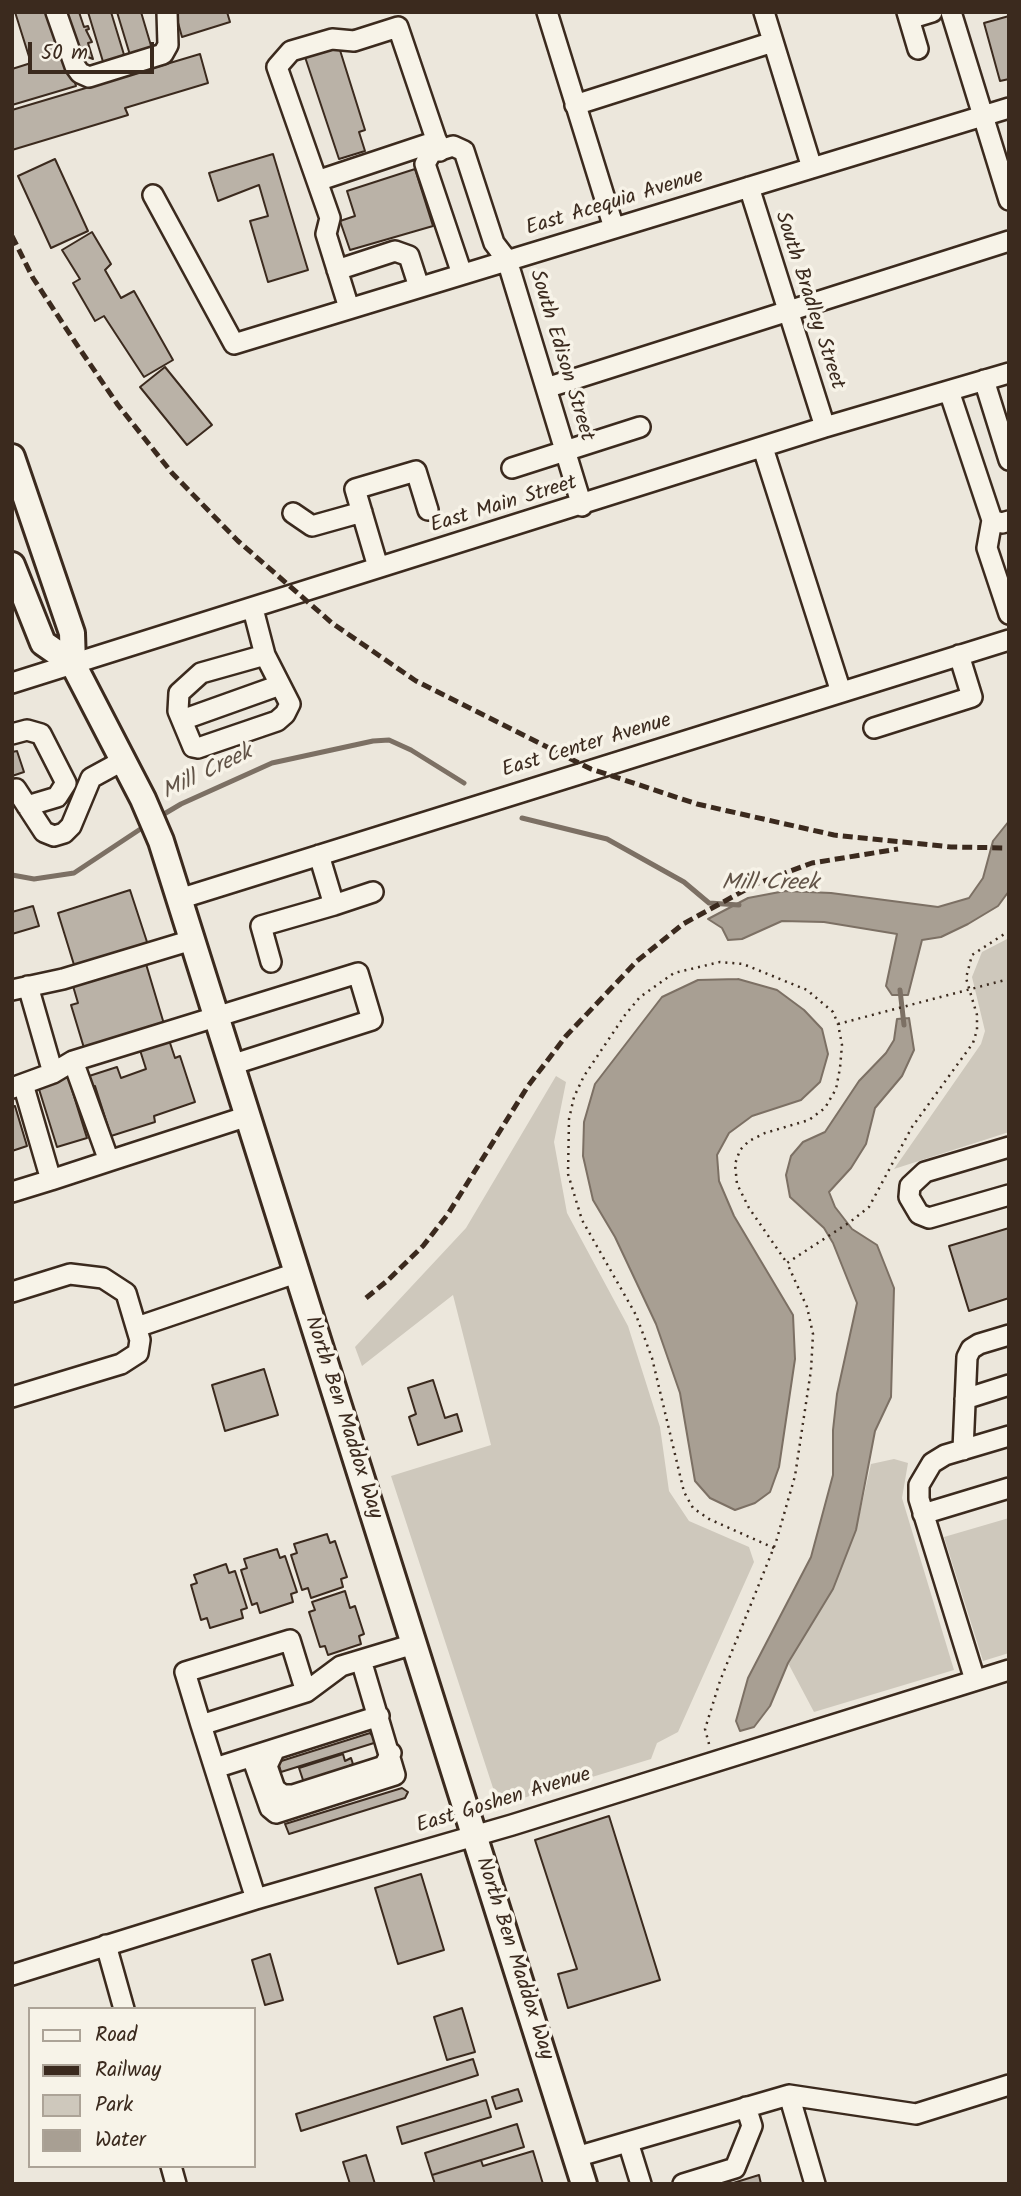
<!DOCTYPE html>
<html>
<head>
<meta charset="utf-8">
<style>
	body { margin:0 }
	#map { position:relative; width:1021px; height:2196px; overflow:hidden; background:#ece7dc; font-family:Kalam,sans-serif }
	canvas { display:block }
	.frame { position:absolute; inset:0; border:14px solid #3b2a1e; pointer-events:none }
	.legend { position:absolute; left:28px; top:2007px; width:228px; height:161px; box-sizing:border-box; background:#f7f3e8; border:2px solid #aca397; margin:0; padding:9px 12px; list-style:none; font-size:21px; color:#3b2a1e }
	.legend li { display:flex; align-items:center; gap:14px; height:35px }
	.legend b { width:35px; border:2px solid #aca397 }
	.scale { position:absolute; left:28px; top:42px; width:126px; height:32px; box-sizing:border-box; border:4px solid #3b2a1e; border-top:0; padding-left:9px; font-size:21px; line-height:24px; white-space:nowrap; color:#3b2a1e; -webkit-text-stroke:5px #f7f3e8; paint-order:stroke }
</style>
</head>
<body>
<div id="map">
<canvas width="1021" height="2196"></canvas>
<div class="frame"></div>
<ul class="legend">
<li><b style="height:9px;background:#f7f3e8"></b>Road</li>
<li><b style="height:9px;background:#3b2a1e"></b>Railway</li>
<li><b style="height:19px;background:#cec8bc"></b>Park</li>
<li><b style="height:19px;background:#a89f93"></b>Water</li>
</ul>
<div class="scale">50 m</div>
</div>
<script>
const g = document.querySelector('canvas').getContext('2d');
g.lineJoin = 'round';
function fill(path, color) {
  g.fillStyle = color;
  g.fill(path, 'evenodd');
}
function toPath(rows) {
  const path = new Path2D();
  for (const r of rows) {
    path.moveTo(r[0], r[1]);
    for (let i = 2; i < r.length; i += 2) path.lineTo(r[i], r[i + 1]);
  }
  return path;
}
function stroke(path, color, width, dash) {
  g.strokeStyle = color;
  g.lineWidth = width;
  g.lineCap = dash ? 'butt' : 'round';
  g.setLineDash(dash || []);
  g.stroke(path);
}
function drawText(font, color, halo, rows, align = 'center') {
  g.font = font + ' Kalam,sans-serif';
  g.lineWidth = 7;
  g.setLineDash([]);
  g.textBaseline = 'middle';
  g.strokeStyle = halo;
  g.fillStyle = color;
  for (const [text, x, y, turn = 0] of rows) {
    g.save();
    g.translate(x, y);
    g.rotate((+turn || 0) * Math.PI / 180);
    g.textAlign = isNaN(turn) ? turn : align;
    if (halo) g.strokeText(text, 0, 0);
    g.fillText(text, 0, 0);
    g.restore();
  }
}
const green = toPath([
	[1009,938,1009,1132,894,1169,981,1044,985,1031,972,977,982,952],
	[556,1076,566,1082,554,1142,567,1213,628,1326,660,1427,669,1491,689,1521,749,1547,754,1562,678,1732,657,1743,651,1759,520,1799,494,1791,391,1476,491,1445,453,1295,362,1366,355,1347,466,1228],
	[894,1459,908,1463,902,1498,954,1670,814,1712,788,1663,833,1589,856,1530,871,1464],
	[1009,1518,1009,1653,983,1661,944,1537]
]);
const water = toPath([
	[1009,821,1009,891,998,906,968,924,941,937,922,940,908,995,892,995,886,986,897,934,824,922,782,921,742,939,728,940,722,928,708,919,748,898,785,891,831,893,938,907,969,898,983,878,993,841,1009,821],
	[738,979,777,990,804,1010,822,1029,828,1054,820,1082,801,1100,752,1116,729,1133,717,1155,719,1181,734,1216,793,1315,795,1359,779,1467,770,1492,755,1503,735,1510,710,1498,695,1481,680,1393,656,1324,615,1237,593,1200,583,1156,584,1122,595,1084,662,997,698,980,738,979],
	[909,1018,914,1050,902,1076,875,1108,866,1144,851,1168,829,1192,835,1207,852,1229,877,1245,894,1288,891,1397,875,1431,856,1530,833,1589,788,1663,770,1706,754,1727,740,1731,736,1721,748,1678,811,1557,833,1475,833,1430,837,1394,857,1303,833,1243,824,1228,790,1197,786,1175,791,1156,803,1142,825,1132,859,1081,886,1053,894,1040,897,1019,909,1018]
]);
const stream = toPath([
	[159,817,181,804,272,763,373,741,389,740,411,750,464,783],
	[522,818,607,839,684,882,709,903,739,905],
	[12,875,34,879,74,873,148,824],
	[900,990,904,1025]
]);
const building = toPath([
	[15,12,53,12,76,86,12,105,12,69,31,63,15,12],
	[64,12,79,12,84,27,88,26,89,29,86,30,92,42,88,43,93,59,77,53,64,12],
	[88,12,111,12,125,58,104,65,88,12],
	[117,12,141,12,152,49,130,55,117,12],
	[175,12,227,12,230,22,182,37,175,12],
	[1009,16,1009,79,1000,81,984,23,1009,16],
	[339,47,365,130,359,132,365,151,339,159,305,57,339,47],
	[200,54,208,83,125,108,128,115,12,150,12,110,200,54],
	[273,154,308,270,268,282,250,221,268,216,259,185,218,201,209,173,273,154],
	[55,159,88,231,51,248,18,176,55,159],
	[415,169,433,226,350,250,340,221,355,216,347,191,415,169],
	[92,232,111,264,105,270,121,298,134,291,173,360,144,377,104,316,95,321,73,283,80,279,62,250,92,232],
	[165,367,212,425,187,445,140,387,165,367],
	[17,751,24,772,12,776,12,752,17,751],
	[130,890,148,945,75,968,58,913,130,890],
	[33,906,39,926,12,934,12,912,33,906],
	[146,964,164,1024,84,1048,71,1005,78,1003,73,986,146,964],
	[168,1037,175,1058,180,1056,195,1102,154,1116,155,1122,111,1136,95,1086,90,1088,86,1077,117,1067,121,1078,146,1069,139,1047,168,1037],
	[68,1077,87,1138,57,1147,38,1086,68,1077],
	[15,1106,27,1146,12,1151,12,1107,15,1106],
	[1009,1228,1009,1298,969,1311,949,1246,1009,1228],
	[264,1369,278,1415,225,1431,212,1385,264,1369],
	[433,1380,445,1418,457,1414,462,1431,418,1445,409,1417,416,1414,408,1388,433,1380],
	[327,1534,330,1543,335,1541,347,1577,341,1579,343,1587,311,1598,308,1588,302,1590,291,1555,297,1553,294,1544,327,1534],
	[277,1549,280,1558,285,1556,297,1592,291,1594,293,1602,260,1613,257,1603,252,1605,241,1570,247,1568,244,1559,277,1549],
	[226,1564,229,1573,235,1571,247,1608,241,1610,243,1618,210,1628,207,1618,201,1620,191,1585,197,1583,194,1575,226,1564],
	[345,1591,350,1608,355,1606,364,1634,359,1636,361,1644,328,1655,325,1646,320,1647,309,1612,315,1610,312,1602,345,1591],
	[370,1733,376,1740,374,1743,281,1772,278,1762,370,1733],
	[343,1754,345,1761,351,1758,353,1764,347,1767,348,1773,305,1786,299,1768,343,1754],
	[402,1788,408,1792,405,1798,289,1834,285,1824,402,1788],
	[609,1816,660,1980,568,2008,558,1974,577,1969,535,1840,609,1816],
	[421,1874,444,1950,398,1964,375,1888,421,1874],
	[270,1954,283,2000,265,2005,252,1960,270,1954],
	[462,2008,475,2052,447,2060,434,2017,462,2008],
	[473,2059,478,2075,301,2131,296,2114,473,2059],
	[518,2089,522,2101,496,2109,492,2097,518,2089],
	[486,2100,491,2117,402,2144,397,2127,486,2100],
	[517,2124,524,2147,432,2175,425,2153,517,2124],
	[533,2151,543,2184,435,2184,432,2175,481,2160,483,2166,533,2151],
	[366,2155,375,2184,350,2184,343,2162,366,2155],
	[759,2175,761,2184,730,2184,759,2175]
]);
const path = toPath([
	[838,1024,1009,979],
	[774,1548,709,1519,693,1508,684,1492,652,1358,636,1315,582,1220,568,1174,569,1119,574,1097,584,1076,625,1015,640,997,674,973,720,962,743,964,807,990,833,1012,838,1024,842,1045,840,1068,836,1089,825,1108,809,1120,765,1133,749,1141,740,1150,735,1164,737,1184,749,1208,787,1263],
	[709,1744,705,1729,720,1681,776,1542,795,1476,811,1370,813,1334,807,1307,787,1263,850,1222,869,1207,912,1127,973,1043,977,1030,977,1015,966,978,972,955,1009,931]
]);
const minor = toPath([
	[56,12,75,66,80,73,89,77,163,54,168,45,167,12],
	[547,12,614,228],
	[764,12,812,168],
	[907,12,918,49],
	[951,12,1009,200],
	[909,19,932,12],
	[575,105,773,42],
	[317,181,437,141],
	[749,187,825,427],
	[153,195,234,344,1009,108],
	[337,270,395,251,409,256,419,287],
	[462,274,425,164,431,153,453,146,464,151,494,243,507,260,582,506],
	[349,308,326,234,330,218,277,67,291,51,332,39,354,41,398,27,440,151],
	[984,380,1009,460],
	[546,388,1009,241],
	[949,391,992,520,1002,523,1009,521],
	[763,448,841,692],
	[512,468,640,427],
	[293,513,312,526,362,512],
	[992,520,987,548,1009,614],
	[378,567,355,489,416,471,428,510],
	[253,609,265,655,201,673,179,693,178,711,193,747,198,748,277,721,285,714,290,704,265,655],
	[12,683,825,427,1009,373],
	[182,720,280,685],
	[874,728,972,697,959,655],
	[12,734,27,730,41,734,66,783,57,797,27,806],
	[12,790,16,789,44,832,54,836,64,833,71,826,91,778,124,760],
	[179,899,1009,640],
	[334,905,373,892],
	[271,962,261,926,334,905,319,855],
	[28,986,53,1073],
	[12,990,63,979,192,940],
	[73,1061,109,1161,248,1116],
	[23,1084,51,1180,109,1161],
	[12,1088,53,1073,73,1061,358,973,372,1020,231,1065],
	[1009,1147,925,1172,910,1186,909,1197,919,1214,929,1218,1009,1195],
	[12,1192,51,1180],
	[12,1292,70,1274,103,1278,126,1293,140,1340,138,1353,121,1364,12,1397],
	[137,1327,296,1273],
	[965,1399,1009,1385],
	[963,1450,967,1357,971,1349,979,1344,1009,1335],
	[923,1514,1009,1488],
	[975,1680,919,1499,919,1485,932,1463,945,1455,1009,1436],
	[201,1725,185,1672,290,1640,306,1692],
	[275,1749,267,1766,275,1789,283,1795,293,1795,384,1766,391,1753],
	[252,1757,270,1808,276,1813,395,1775,361,1660],
	[215,1768,379,1716],
	[256,1899,201,1725,306,1692,341,1666,414,1644],
	[106,1945,124,2009],
	[12,1975,256,1899,512,1825,1009,1670],
	[789,2095,815,2184],
	[628,2142,641,2184],
	[576,2157,789,2095,916,2114,1009,2085],
	[171,2166,176,2184],
	[683,2184,735,2168,752,2126,746,2107]
]);
const major = toPath([
	[12,457,72,633,73,664],
	[12,565,43,643,73,664,143,799,161,841,584,2184]
]);
const rail = toPath([
	[12,236,33,278,79,348,118,405,172,473,238,541,332,623,416,681,591,769,697,804,834,835,951,847,1009,848],
	[366,1298,387,1281,423,1246,448,1214,528,1086,566,1036,637,961,683,924,756,884,812,863,898,849]
]);
const streetNames = [
	["East Acequia Avenue",615,204,-17],
	["South Bradley Street",808,301,72],
	["South Edison Street",560,356,73],
	["East Main Street",504,506,-17],
	["East Center Avenue",587,747,-17],
	["North Ben Maddox Way",342,1418,72],
	["East Goshen Avenue",504,1802,-17],
	["North Ben Maddox Way",513,1959,72]
];
const waterNames = [
	["Mill Creek",208,774,-26],
	["Mill Creek",770,885]
];
fill(green, '#cec8bc');
fill(water, '#a89f93');
stroke(water, '#7c7064', 2);
stroke(stream, '#7c7064', 5);
fill(building, '#bab2a7');
stroke(building, '#3b2a1e', 2);
stroke(minor, '#3b2a1e', 24);
stroke(major, '#3b2a1e', 30);
stroke(path, '#3b2a1e', 2.5, [2, 5]);
stroke(minor, '#f7f3e8', 19);
stroke(major, '#f7f3e8', 24);
stroke(rail, '#3b2a1e', 5, [10, 5]);
drawText('21px', '#3b2a1e', '#f7f3e8', streetNames);
drawText('italic 23px', '#615347', '#f7f3e8', waterNames);
</script>
</body>
</html>
